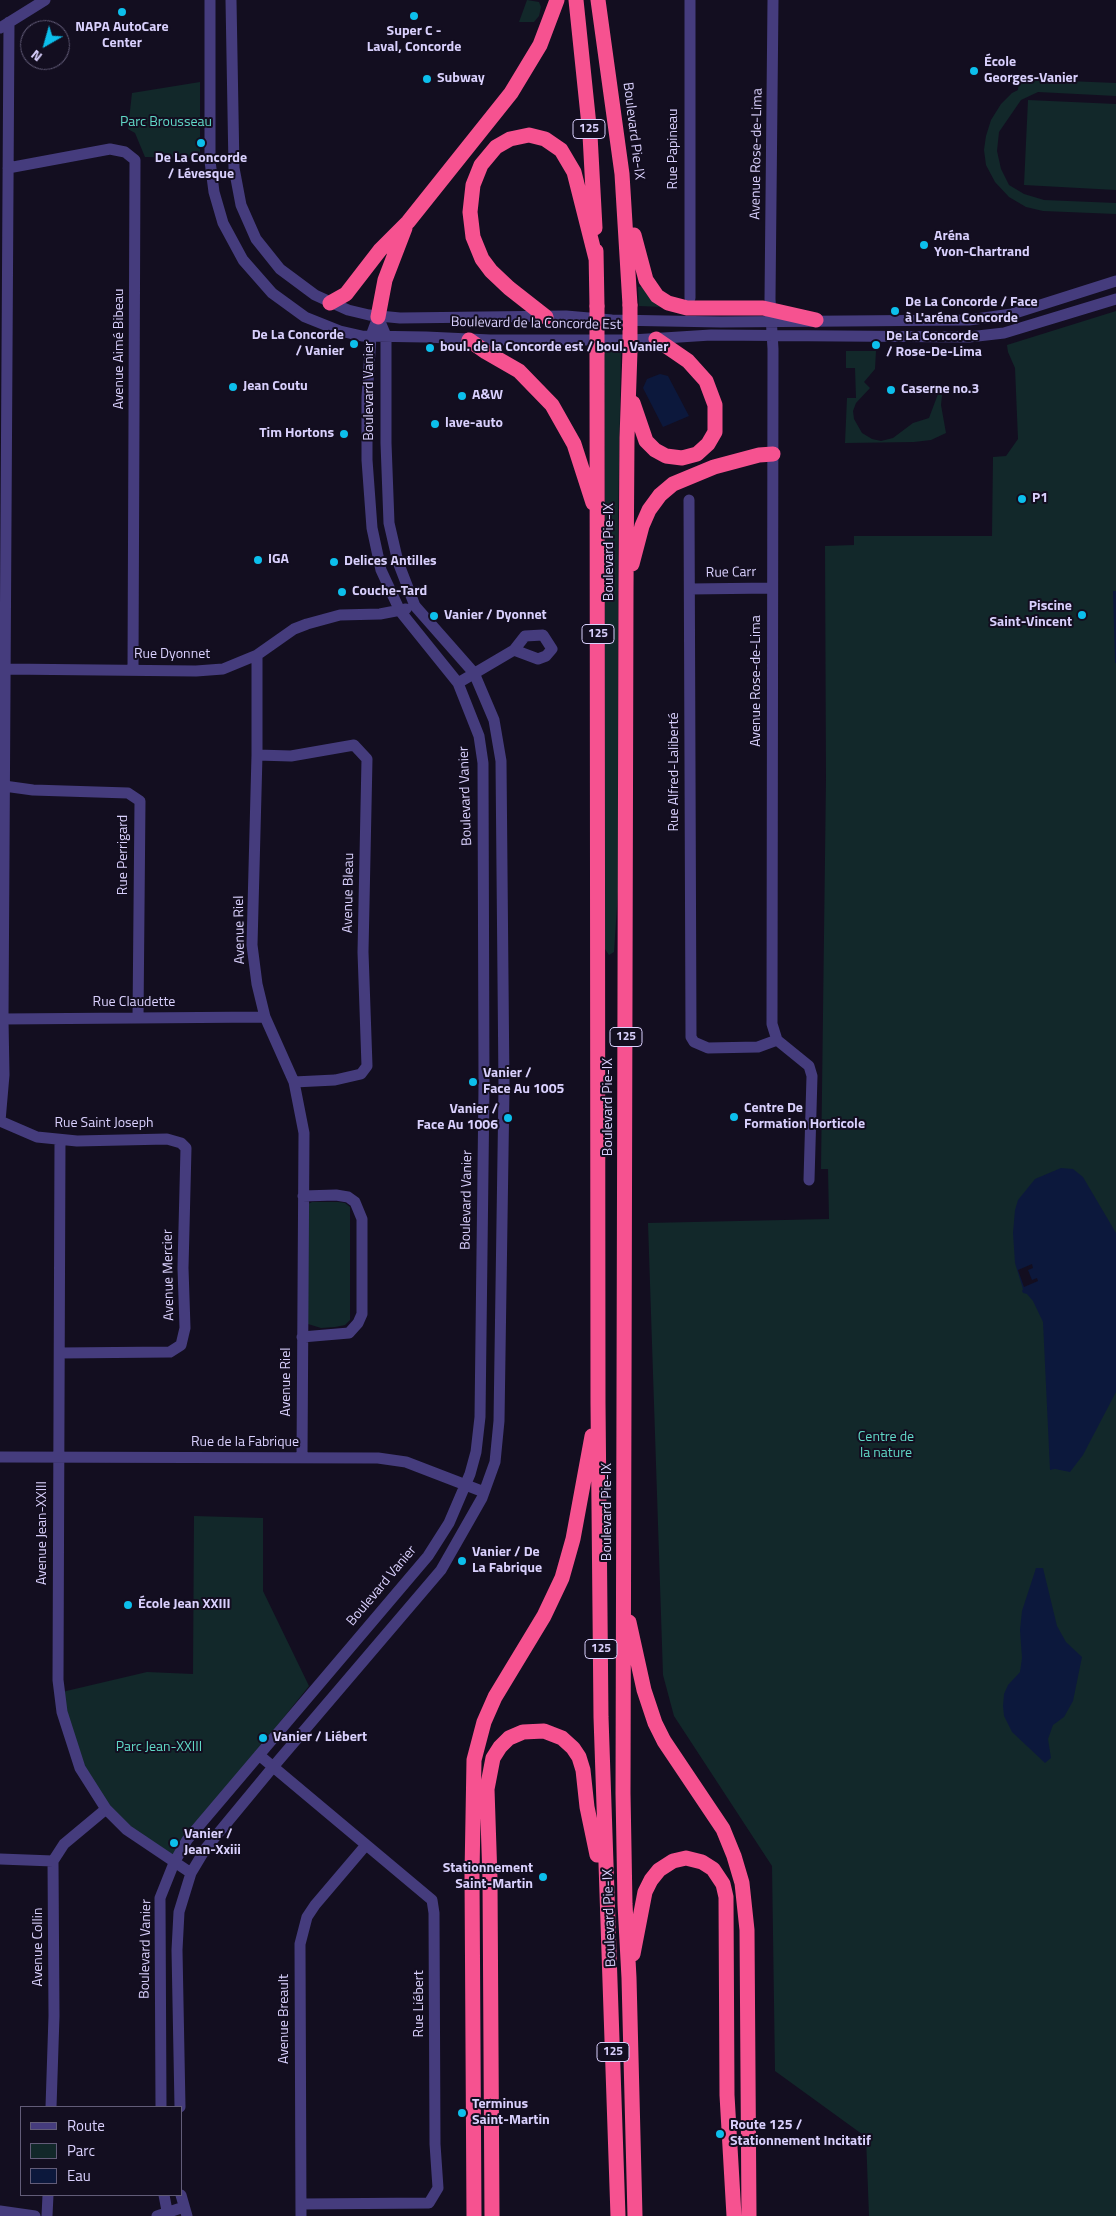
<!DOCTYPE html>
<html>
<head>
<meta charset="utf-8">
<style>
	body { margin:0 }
	#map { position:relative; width:1116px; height:2216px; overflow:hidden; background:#130e20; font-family:"Titillium Web",sans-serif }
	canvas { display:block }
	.legend { position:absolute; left:20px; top:2106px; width:162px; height:90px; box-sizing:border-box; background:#130e20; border:1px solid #625c78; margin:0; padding:6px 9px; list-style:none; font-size:15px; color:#d9d0fd }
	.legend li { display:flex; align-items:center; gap:10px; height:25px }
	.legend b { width:25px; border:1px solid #625c78 }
	.north { position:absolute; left:20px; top:20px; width:50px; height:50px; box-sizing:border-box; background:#130e20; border:1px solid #625c78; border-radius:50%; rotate:218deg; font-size:14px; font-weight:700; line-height:20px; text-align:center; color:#d9d0fd }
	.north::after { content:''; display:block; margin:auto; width:18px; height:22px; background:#0cbfec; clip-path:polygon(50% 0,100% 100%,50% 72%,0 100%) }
</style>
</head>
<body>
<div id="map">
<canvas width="1116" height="2216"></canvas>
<ul class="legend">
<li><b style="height:6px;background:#453c7d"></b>Route</li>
<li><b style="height:14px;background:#12282a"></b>Parc</li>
<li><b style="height:14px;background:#0c183c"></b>Eau</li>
</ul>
<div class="north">N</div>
</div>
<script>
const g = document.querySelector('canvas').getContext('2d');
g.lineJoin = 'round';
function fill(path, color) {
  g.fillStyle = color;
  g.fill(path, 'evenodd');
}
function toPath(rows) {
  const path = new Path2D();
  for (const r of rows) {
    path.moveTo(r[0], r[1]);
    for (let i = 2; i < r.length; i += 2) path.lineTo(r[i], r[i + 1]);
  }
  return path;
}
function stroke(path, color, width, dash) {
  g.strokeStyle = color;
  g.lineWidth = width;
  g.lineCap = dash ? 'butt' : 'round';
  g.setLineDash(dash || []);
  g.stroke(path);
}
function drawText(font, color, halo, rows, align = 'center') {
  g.font = font + ' "Titillium Web",sans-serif';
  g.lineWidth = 4;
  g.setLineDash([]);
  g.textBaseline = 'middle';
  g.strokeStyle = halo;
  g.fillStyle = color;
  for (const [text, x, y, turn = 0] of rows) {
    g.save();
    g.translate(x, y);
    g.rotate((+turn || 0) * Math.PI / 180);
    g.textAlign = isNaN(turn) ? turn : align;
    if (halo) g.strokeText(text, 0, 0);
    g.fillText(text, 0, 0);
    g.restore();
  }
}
const green = toPath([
	[527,0,539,2,541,7,539,16,534,22,519,22],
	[1019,79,1116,83,1116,96,1038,92,1021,100,999,132,997,151,1001,169,1009,185,1024,194,1044,200,1116,203,1116,214,1043,211,1026,207,1009,197,995,182,986,165,984,150,986,136,991,120,1001,104,1012,93,1018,90],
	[200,82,200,158,145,157,135,133,128,129,132,93],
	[1028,100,1116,104,1116,190,1024,185],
	[644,286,663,307,639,306,638,287],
	[1116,311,1116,2216,869,2216,866,2137,775,2071,772,1866,674,1716,663,1675,648,1223,829,1219,828,1169,821,1169,826,779,825,546,854,545,854,536,992,536,993,457,1006,456,1018,439,1015,368,1008,352,1007,345],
	[621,350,618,521,618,892,614,952,609,955,605,949,605,465,604,351],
	[846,351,876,351,875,369,864,382,870,388,856,403,853,411,854,419,862,433,872,439,881,441,893,438,913,423,929,418,938,394,932,391,937,385,943,386,941,405,946,433,931,440,914,442,845,443,847,398,856,398,855,368,846,368],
	[312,1202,338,1202,345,1203,350,1207,350,1320,345,1325,335,1327,321,1328,308,1324,306,1205],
	[194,1516,263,1518,263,1591,309,1686,170,1859,107,1808,81,1767,62,1692,147,1672,193,1674]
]);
const water = toPath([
	[660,374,668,376,689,416,663,427,643,388,647,379],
	[1113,591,1116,591,1116,663,1115,663],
	[1061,1168,1073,1169,1083,1177,1116,1233,1116,1392,1083,1455,1070,1472,1055,1469,1050,1470,1043,1322,1033,1301,1027,1294,1023,1293,1022,1291,1023,1289,1015,1263,1013,1233,1015,1210,1018,1200,1035,1179],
	[1036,1568,1043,1568,1057,1626,1066,1642,1082,1657,1073,1701,1064,1717,1053,1725,1048,1739,1051,1758,1045,1763,1012,1732,1004,1716,1003,1706,1004,1694,1008,1685,1020,1672,1022,1658,1020,1630,1022,1611]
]);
const pier = toPath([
	[1032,1264,1033,1268,1028,1270,1032,1280,1037,1278,1038,1281,1024,1287,1018,1270]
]);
const minor = toPath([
	[210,0,210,161,214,192,223,223,243,260,272,293,305,317,340,331,362,336,426,337,490,340,632,340,711,335,969,337,1004,333,1116,299],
	[231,0,234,168,241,205,256,239,280,269,315,295,348,310,369,315,400,318,566,316,612,320,721,322,969,320,1012,314,1116,281],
	[690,0,690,298],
	[773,0,770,299,773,349,772,1024,777,1040],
	[0,28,45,0],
	[8,168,110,149,125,152,135,160,133,670],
	[689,500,691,1037,694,1042,708,1048,758,1047,777,1040],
	[690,589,772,588],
	[257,655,257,755,252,945,257,984,265,1017,294,1082,304,1133,302,1458],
	[5,669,196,671,223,669,257,655,294,629,307,624,340,615,380,614,406,609],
	[458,683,514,650,525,636,543,635,552,649,546,656,538,659,514,650],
	[257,755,291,756,354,745,367,759,363,952,367,1066,361,1074,335,1080,294,1082],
	[4,786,33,790,128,793,140,801,138,1018],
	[3,1019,265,1017],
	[777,1040,809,1066,812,1076,809,1180],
	[0,1121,4,1075,3,1019,9,22],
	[0,1121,37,1137,77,1141,167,1139,181,1143,186,1148,183,1268,185,1328,181,1345,170,1352,60,1353],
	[60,1140,58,1680,62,1712,80,1768,106,1809,127,1830,191,1873],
	[302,1337,349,1333,358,1323,362,1314,362,1219,355,1202,348,1197,336,1195,303,1196],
	[0,1457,378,1458,406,1462,484,1492],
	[259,1755,432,1900,434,1913,435,2144,438,2188,429,2203,302,2204],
	[0,1859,53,1861],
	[51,2107,54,2016,53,1861,64,1844,106,1809],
	[161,2107,160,1898,174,1863,187,1840,428,1556,449,1523,470,1474,476,1452,480,1417,484,1087,483,763,479,736,458,683,400,611,381,570,372,528,367,460,367,397,371,336,378,317],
	[180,2107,177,1950,179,1912,191,1873,206,1848,273,1767,441,1570,482,1498,495,1462,499,1421,504,1088,501,761,494,720,474,673,415,606,398,562,389,523,386,443,386,336,378,317],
	[164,2195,168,2216],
	[181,2195,187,2216],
	[0,2211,35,2216],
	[47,2216,48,2195],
	[157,2216,184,2207],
	[301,2216,300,1944,307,1917,315,1905,366,1845]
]);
const highway = toPath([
	[576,0,590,135,595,228],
	[598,0,622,174,630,305],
	[634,235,646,280,657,296,668,303,687,308,763,308,816,320],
	[596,251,597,306],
	[330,303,346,294,380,250,408,222,511,93,540,45,557,0],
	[378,317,385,280,405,228],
	[546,317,509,288,491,271,482,259,473,237,470,212,473,185,481,165,496,147,510,139,529,135,545,139,561,150,574,172,596,259],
	[469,340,486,352,519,371,552,405,574,444,593,503],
	[630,351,627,438,626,589,623,1793,625,1904,629,1978,635,2216],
	[597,352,598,1403,601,1717,618,2216],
	[633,403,646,441,655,450,666,456,682,458,697,454,708,444,715,432,715,405,706,381,688,361,656,339],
	[632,564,642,526,649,510,660,495,673,484,714,467,759,455,773,454],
	[629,1622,644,1690,655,1723,664,1741,723,1829,734,1856,742,1883,747,1930,749,2216],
	[633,1954,645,1892,651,1880,659,1870,673,1861,686,1858,702,1862,713,1869,723,1884,726,1897,727,2095,734,2216],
	[474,2216,472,1874,474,1760,484,1722,495,1697,544,1616,562,1578,573,1539,592,1436],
	[492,2216,490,1879,487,1789,493,1758,500,1747,509,1738,523,1732,544,1731,562,1738,573,1748,579,1757,583,1770,587,1807,597,1855]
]);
const highwayBridge = toPath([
	[630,305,630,351],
	[597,306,597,352]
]);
const markers = [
	[122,12,5,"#0cbfec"],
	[414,16,5,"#0cbfec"],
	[974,71,5,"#0cbfec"],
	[427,79,5,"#0cbfec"],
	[201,143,5,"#0cbfec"],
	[924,245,5,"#0cbfec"],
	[895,311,5,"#0cbfec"],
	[354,344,5,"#0cbfec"],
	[876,345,5,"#0cbfec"],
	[430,348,5,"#0cbfec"],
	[233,387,5,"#0cbfec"],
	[891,390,5,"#0cbfec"],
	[462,396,5,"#0cbfec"],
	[435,424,5,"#0cbfec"],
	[344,434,5,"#0cbfec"],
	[1022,499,5,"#0cbfec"],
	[258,560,5,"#0cbfec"],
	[334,562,5,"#0cbfec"],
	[342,592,5,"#0cbfec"],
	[1082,615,5,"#0cbfec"],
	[434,616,5,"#0cbfec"],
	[473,1082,5,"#0cbfec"],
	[734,1117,5,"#0cbfec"],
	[508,1118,5,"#0cbfec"],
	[462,1561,5,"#0cbfec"],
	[128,1605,5,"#0cbfec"],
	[263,1738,5,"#0cbfec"],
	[174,1843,5,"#0cbfec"],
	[543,1877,5,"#0cbfec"],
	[462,2113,5,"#0cbfec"],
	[720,2134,5,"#0cbfec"]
];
const shields = [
	[589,129,32],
	[598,634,32],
	[626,1037,32],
	[601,1649,32],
	[613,2052,32]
];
const shieldNames = [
	["125",589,129],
	["125",598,634],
	["125",626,1037],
	["125",601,1649],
	["125",613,2052]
];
const poiNames = [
	["NAPA AutoCare",122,28,"center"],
	["Center",122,44,"center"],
	["Super C -",414,32,"center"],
	["Laval, Concorde",414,48,"center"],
	["École",984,63],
	["Georges-Vanier",984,79],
	["Subway",437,79],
	["De La Concorde",201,159,"center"],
	["/ Lévesque",201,175,"center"],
	["Aréna",934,237],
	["Yvon-Chartrand",934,253],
	["De La Concorde / Face",905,303],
	["à L'aréna Concorde",905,319],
	["De La Concorde",344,336,"right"],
	["/ Vanier",344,352,"right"],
	["De La Concorde",886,337],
	["/ Rose-De-Lima",886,353],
	["boul. de la Concorde est / boul. Vanier",440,348],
	["Jean Coutu",243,387],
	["Caserne no.3",901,390],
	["A&W",472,396],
	["lave-auto",445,424],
	["Tim Hortons",334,434,"right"],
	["P1",1032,499],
	["IGA",268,560],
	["Delices Antilles",344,562],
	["Couche-Tard",352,592],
	["Piscine",1072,607,"right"],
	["Saint-Vincent",1072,623,"right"],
	["Vanier / Dyonnet",444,616],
	["Vanier /",483,1074],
	["Face Au 1005",483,1090],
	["Centre De",744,1109],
	["Formation Horticole",744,1125],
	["Vanier /",498,1110,"right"],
	["Face Au 1006",498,1126,"right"],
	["Vanier / De",472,1553],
	["La Fabrique",472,1569],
	["École Jean XXIII",138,1605],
	["Vanier / Liébert",273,1738],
	["Vanier /",184,1835],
	["Jean-Xxiii",184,1851],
	["Stationnement",533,1869,"right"],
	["Saint-Martin",533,1885,"right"],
	["Terminus",472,2105],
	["Saint-Martin",472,2121],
	["Route 125 /",730,2126],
	["Stationnement Incitatif",730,2142]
];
const parkNames = [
	["Parc Brousseau",166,123],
	["Centre de",886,1438],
	["la nature",886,1454],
	["Parc Jean-XXIII",159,1748]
];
const streetNames = [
	["Boulevard Pie-IX",633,131,83],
	["Rue Papineau",674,149,-90],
	["Avenue Rose-de-Lima",757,154,-89],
	["Boulevard de la Concorde Est",536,324,1],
	["Avenue Aimé Bibeau",120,349,-90],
	["Boulevard Vanier",370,391,-90],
	["Boulevard Pie-IX",610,552,-90],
	["Rue Carr",731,573,-1],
	["Rue Dyonnet",172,655],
	["Avenue Rose-de-Lima",757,681,-90],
	["Rue Alfred-Laliberté",675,772,-90],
	["Boulevard Vanier",466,796,-92],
	["Rue Perrigard",124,855,-90],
	["Avenue Bleau",349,893,-89],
	["Avenue Riel",240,930,-91],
	["Rue Claudette",134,1003],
	["Boulevard Pie-IX",609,1107,-90],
	["Rue Saint Joseph",104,1124],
	["Boulevard Vanier",467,1200,-89],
	["Avenue Mercier",169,1275,-91],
	["Avenue Riel",287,1382,-90],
	["Rue de la Fabrique",245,1443],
	["Boulevard Pie-IX",608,1512,-90],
	["Avenue Jean-XXIII",43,1533,-90],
	["Boulevard Vanier",382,1586,-50],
	["Boulevard Pie-IX",610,1918,-92],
	["Avenue Collin",39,1947,-90],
	["Boulevard Vanier",146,1949,-89],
	["Rue Liébert",420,2004,-90],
	["Avenue Breault",285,2019,-90]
];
fill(green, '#12282a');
fill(water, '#0c183c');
fill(pier, '#130e20');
stroke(minor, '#453c7d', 11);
stroke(highway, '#f65290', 15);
stroke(highwayBridge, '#f65290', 15);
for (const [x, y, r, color] of markers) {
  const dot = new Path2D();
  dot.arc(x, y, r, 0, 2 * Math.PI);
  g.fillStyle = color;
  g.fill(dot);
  stroke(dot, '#130e20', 2);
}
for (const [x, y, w] of shields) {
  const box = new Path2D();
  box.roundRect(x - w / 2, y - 9.5, w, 19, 4);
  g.fillStyle = '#130e20';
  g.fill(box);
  stroke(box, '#d9d0fd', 1);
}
drawText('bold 12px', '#d9d0fd', null, shieldNames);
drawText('bold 14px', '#d9d0fd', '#130e20', poiNames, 'left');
drawText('14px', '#60d8c6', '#130e20', parkNames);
drawText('14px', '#d9d0fd', '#130e20', streetNames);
</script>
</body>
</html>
